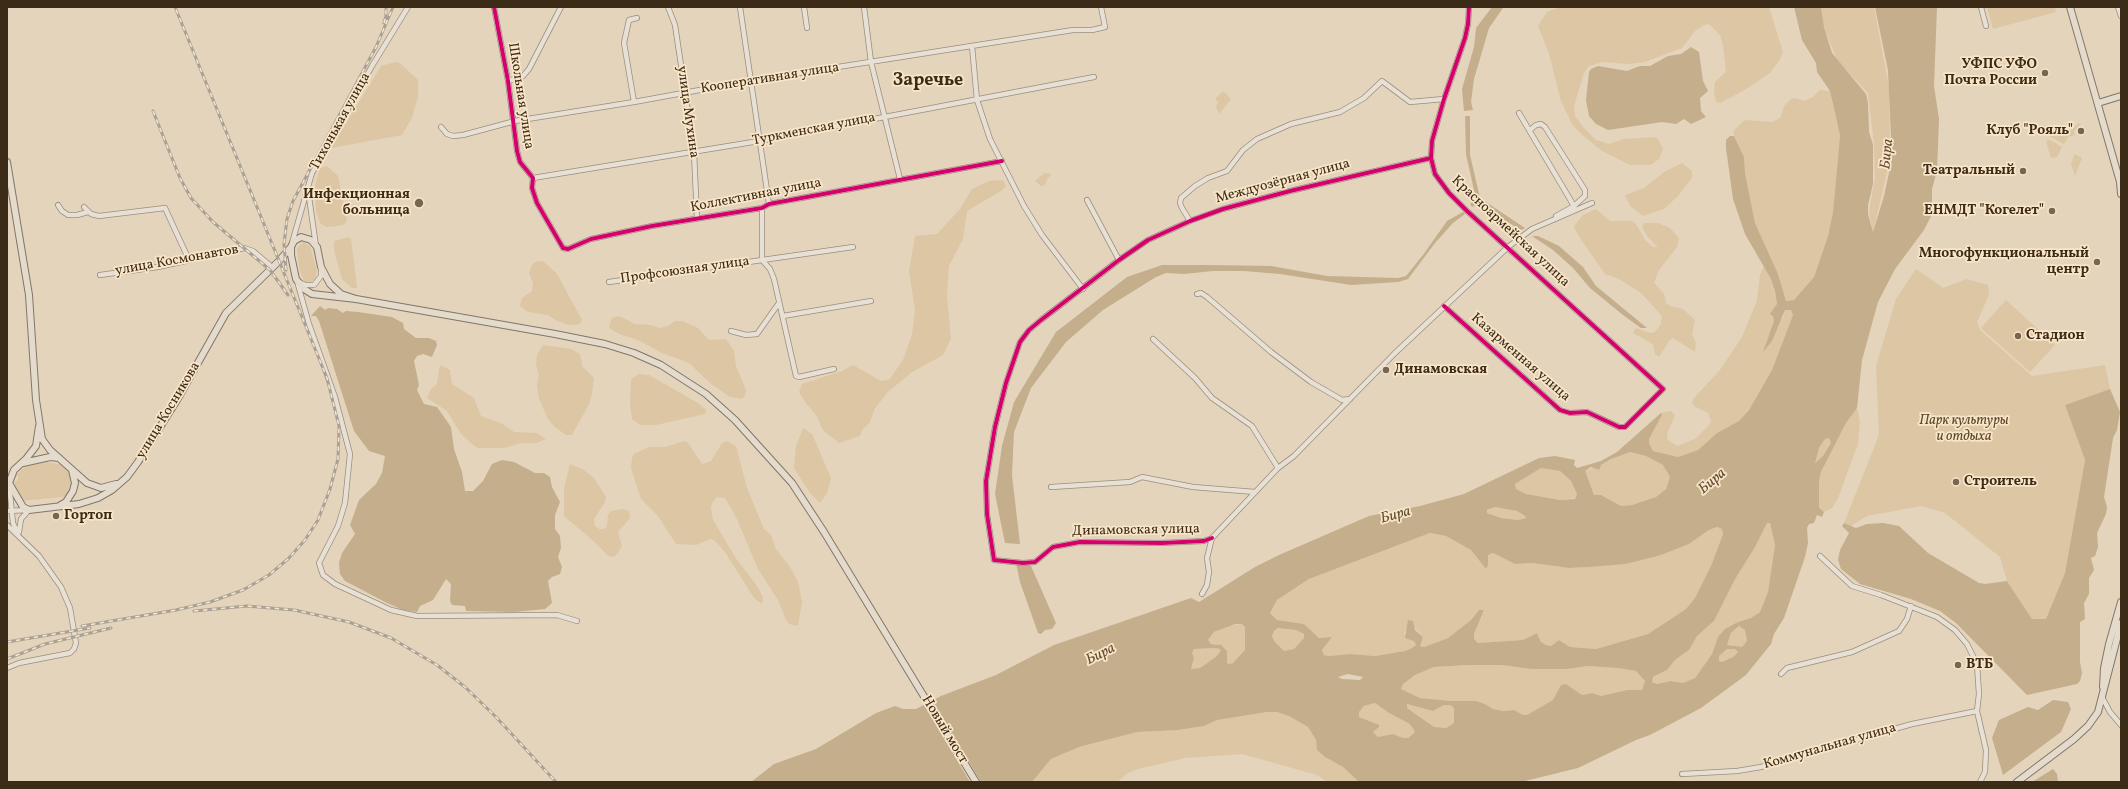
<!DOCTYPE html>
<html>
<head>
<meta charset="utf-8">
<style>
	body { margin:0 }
	#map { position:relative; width:2128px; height:789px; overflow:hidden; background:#e4d4bc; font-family:Vollkorn,serif }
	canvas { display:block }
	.frame { position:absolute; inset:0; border:8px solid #3c2b17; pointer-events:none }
</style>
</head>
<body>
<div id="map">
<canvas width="2128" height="789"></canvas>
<div class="frame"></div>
</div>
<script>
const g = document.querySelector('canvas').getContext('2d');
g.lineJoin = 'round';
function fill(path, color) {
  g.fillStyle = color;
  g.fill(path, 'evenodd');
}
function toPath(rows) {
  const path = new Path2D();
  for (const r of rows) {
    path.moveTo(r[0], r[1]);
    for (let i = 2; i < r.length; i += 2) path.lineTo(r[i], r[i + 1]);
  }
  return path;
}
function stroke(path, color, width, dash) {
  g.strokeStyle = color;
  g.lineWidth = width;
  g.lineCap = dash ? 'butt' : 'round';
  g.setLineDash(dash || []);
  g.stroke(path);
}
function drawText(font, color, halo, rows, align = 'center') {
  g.font = font + ' Vollkorn,serif';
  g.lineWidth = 3.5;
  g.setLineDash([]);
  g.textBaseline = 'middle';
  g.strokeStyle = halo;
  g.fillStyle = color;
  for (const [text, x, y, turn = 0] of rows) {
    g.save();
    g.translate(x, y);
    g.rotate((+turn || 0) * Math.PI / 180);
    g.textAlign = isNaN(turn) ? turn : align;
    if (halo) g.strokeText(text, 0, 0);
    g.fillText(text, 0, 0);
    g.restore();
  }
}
const green = toPath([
	[1561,7,1769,7,1783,52,1779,61,1770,73,1743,91,1720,103,1716,102,1714,92,1715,82,1726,72,1723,45,1720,35,1709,24,1704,25,1695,31,1682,48,1645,62,1628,64,1603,62,1589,66,1584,73,1574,106,1575,116,1583,127,1596,140,1609,144,1624,139,1654,137,1658,139,1663,149,1659,159,1651,165,1630,165,1602,151,1579,132,1572,124,1561,101,1549,54,1538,26,1547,12],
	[1821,7,1874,7,1875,12,1889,87,1890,159,1873,232,1869,212,1875,178,1874,144,1868,93,1837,60,1824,27],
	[1987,7,2055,7,2056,12,1993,29],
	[395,62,400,63,418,80,418,96,412,118,402,135,331,148,381,66],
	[1820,90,1830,91,1840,136,1833,212,1828,236,1814,277,1794,300,1786,301,1778,274,1755,223,1745,173,1744,157,1734,136,1734,130,1745,120,1773,122,1781,117,1784,106,1791,99,1795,98,1804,101,1813,97],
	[1223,91,1231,99,1219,114,1216,107,1218,102,1215,99],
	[2079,123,2081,124,2074,131,2075,135,2068,137,2064,144,2042,132,2040,125,2048,126,2058,132,2060,128,2071,130],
	[2050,140,2062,147,2057,157,2051,158,2046,141],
	[2075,154,2082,158,2075,176,2071,163],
	[1682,163,1692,171,1692,178,1678,196,1664,209,1643,216,1630,206,1625,195,1644,188,1664,172],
	[327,166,338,176,347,220,345,224,338,226,326,227,320,223,316,211,315,186,320,168],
	[1044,173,1052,174,1047,179,1045,185,1041,186,1035,181],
	[1003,180,1006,186,1001,191,967,211,963,239,949,266,947,296,951,339,943,355,912,372,888,392,875,408,870,422,862,430,860,436,839,443,823,430,816,415,805,402,799,392,802,384,842,371,853,365,881,381,889,380,903,360,912,334,915,310,909,271,915,236,937,234,960,209,972,189,989,181],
	[1596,209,1610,221,1632,221,1636,224,1645,240,1652,246,1658,248,1647,236,1642,227,1644,223,1658,223,1670,228,1679,238,1677,247,1659,270,1654,283,1664,294,1666,303,1670,306,1683,309,1695,320,1692,334,1696,343,1695,352,1673,338,1669,341,1659,357,1655,354,1653,344,1633,333,1636,328,1650,333,1655,332,1661,324,1662,316,1641,293,1619,279,1605,274,1578,235,1574,226,1583,215],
	[349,237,351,239,357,288,352,288,342,279,334,250,334,241],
	[303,242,310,246,317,271,315,279,309,283,304,281,299,268,297,248],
	[543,261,557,274,582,320,580,324,569,325,557,321,548,315,528,312,520,306,522,298,532,291,533,283,529,273,532,265,535,262],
	[1764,266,1771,279,1777,304,1773,316,1774,321,1772,328,1765,345,1775,330,1778,322,1783,318,1785,310,1791,310,1793,315,1772,370,1749,410,1739,421,1717,433,1698,450,1678,457,1653,451,1649,443,1649,439,1662,415,1661,413,1671,411,1675,415,1667,434,1668,440,1677,446,1695,439,1709,425,1711,421,1708,413,1694,406,1692,402,1694,398,1720,370,1742,337,1757,300,1760,275],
	[1916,269,1943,288,1967,279,1988,285,1989,295,1977,322,1980,330,2032,376,2105,365,2110,389,2065,405,2085,460,2065,573,2046,619,2032,619,2007,581,2000,557,1945,513,1921,506,1867,516,1851,526,1844,523,1879,435,1876,366,1896,299],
	[2006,300,2055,345,2030,372,1981,328],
	[619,316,635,324,651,325,660,328,668,326,675,321,683,321,698,328,709,340,726,339,734,351,736,366,746,390,745,396,741,399,730,397,710,383,689,363,662,353,638,340,619,334,609,328,609,325,612,318],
	[543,345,571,349,580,354,582,366,594,378,592,394,589,404,572,435,566,435,555,427,548,419,539,399,537,385,539,375,536,365,537,355],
	[441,365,450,370,452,384,474,398,481,416,501,423,514,432,536,433,546,439,537,443,521,443,504,448,478,448,473,445,461,434,447,411,427,398,431,389,437,384,439,369],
	[639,374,649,375,698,403,706,410,705,414,656,425,640,425,632,419,630,403,631,379],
	[1857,408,1860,422,1858,444,1838,498,1832,508,1824,512,1819,509,1819,481,1821,472,1846,423],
	[803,428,812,434,831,478,827,493,820,503,810,493,794,468,796,446],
	[1830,438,1831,443,1823,456,1814,464,1819,448,1825,439],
	[684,441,688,443,702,464,711,461,722,443,727,441,736,446,747,488,764,529,771,535,776,549,790,567,798,582,802,602,798,626,789,624,786,620,778,600,758,569,736,517,725,498,717,497,713,501,711,508,713,520,735,557,757,586,763,597,762,604,754,598,725,552,714,540,710,539,696,545,676,544,658,516,641,499,631,468,632,458,634,454,649,447,665,447],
	[1629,452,1646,456,1663,465,1670,477,1666,489,1656,497,1632,505,1621,506,1601,495,1594,495,1584,473,1585,471,1601,465,1620,454],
	[46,462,64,465,71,472,73,482,69,491,64,497,20,501,14,487,15,481,18,480,18,476,15,476,25,467],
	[570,464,584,470,594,478,606,497,605,502,594,519,595,526,599,529,604,529,607,526,608,515,611,511,622,509,629,511,630,518,618,532,622,546,617,554,613,557,608,556,597,544,564,516,564,489],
	[1541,468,1560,471,1571,481,1577,494,1575,498,1560,500,1526,494,1516,489,1515,484],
	[1495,507,1517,511,1525,516,1526,518,1518,520,1501,518,1487,513,1487,511],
	[1767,523,1770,523,1775,545,1768,592,1760,612,1751,618,1738,622,1718,637,1712,654,1695,678,1683,683,1671,681,1657,684,1652,682,1652,678,1667,670,1675,660,1689,650,1697,636,1714,621,1734,581,1755,547],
	[1718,527,1722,529,1723,534,1711,566,1695,598,1686,609,1648,634,1596,649,1570,647,1559,640,1551,646,1546,645,1541,642,1537,633,1523,640,1478,643,1474,639,1474,634,1484,611,1479,610,1471,620,1448,638,1424,647,1420,646,1423,637,1408,620,1408,625,1404,634,1414,641,1416,645,1412,648,1405,651,1375,656,1350,654,1329,656,1324,655,1322,650,1331,637,1319,638,1304,624,1277,620,1270,613,1277,600,1309,579,1430,533,1446,536,1471,550,1486,569,1488,565,1488,555,1493,553,1515,564,1533,563,1569,568,1589,567,1661,555,1689,544,1709,530],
	[1242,624,1245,627,1245,650,1233,663,1229,664,1227,663,1227,651,1217,644,1211,644,1208,640,1214,632,1230,625],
	[1739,626,1745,630,1747,641,1742,647,1727,645,1731,633],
	[1278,628,1296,630,1304,634,1304,638,1294,649,1289,652,1284,651,1275,642,1272,636,1274,631],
	[1217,648,1221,650,1217,656,1200,668,1191,669,1194,658,1192,653,1194,649],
	[1727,649,1735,649,1738,652,1733,657,1722,662,1719,661,1719,656],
	[1468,665,1502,665,1531,669,1567,669,1588,666,1618,668,1636,671,1645,681,1642,690,1627,690,1601,696,1592,693,1582,695,1566,684,1553,700,1527,715,1523,715,1513,710,1503,711,1493,709,1485,704,1476,701,1451,701,1420,698,1401,689,1403,684,1415,675,1434,667],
	[1375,703,1389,713,1410,724,1415,732,1408,738,1403,738,1393,734,1378,737,1373,732,1379,727,1359,717,1359,712,1364,706],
	[1407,704,1433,711,1444,705,1450,705,1454,708,1454,723,1446,728,1434,727,1407,708],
	[1267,712,1277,712,1289,716,1308,727,1316,740,1317,750,1325,757,1343,767,1359,782,1327,782,1317,775,1242,754,1185,758,1138,769,1128,773,1117,782,1032,782,1051,759,1079,747,1137,732,1178,730,1204,726,1217,720]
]);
const water = toPath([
	[1492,7,1503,8,1489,28,1474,79,1471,102,1473,110,1464,111,1462,89,1474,47,1476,28],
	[1794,7,1821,7,1824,27,1832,53,1866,94,1868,103,1869,132,1873,145,1873,184,1868,205,1868,214,1873,232,1884,196,1892,159,1888,70,1875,7,1937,7,1934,86,1939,119,1937,171,1932,189,1932,214,1924,230,1895,269,1878,302,1862,360,1857,408,1846,423,1821,472,1819,481,1819,508,1824,512,1822,517,1817,515,1814,523,1809,524,1807,528,1808,543,1805,557,1784,618,1774,634,1771,644,1746,675,1701,708,1650,735,1636,740,1578,768,1521,782,1359,782,1343,767,1325,757,1317,750,1316,740,1308,727,1289,716,1277,712,1267,712,1217,720,1204,726,1178,730,1137,732,1079,747,1051,759,1032,782,751,782,774,764,816,749,876,713,895,706,903,709,916,709,941,696,996,675,1054,645,1191,598,1199,602,1255,567,1279,555,1369,516,1420,506,1464,494,1539,458,1555,456,1575,460,1574,465,1577,468,1601,461,1617,452,1661,413,1662,415,1649,439,1649,443,1653,451,1678,457,1698,450,1717,433,1739,421,1749,410,1772,370,1793,315,1791,310,1785,310,1772,341,1763,352,1774,321,1773,316,1770,314,1777,304,1775,292,1771,279,1745,234,1733,199,1726,148,1726,140,1730,136,1734,136,1744,157,1745,173,1755,223,1778,274,1786,301,1794,300,1814,277,1828,236,1833,212,1840,136,1836,117,1830,91,1817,72,1816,63,1802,40],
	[1829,438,1831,443,1823,456,1815,463,1819,448,1825,439],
	[1630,452,1646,456,1663,465,1670,477,1666,489,1656,497,1632,505,1621,506,1601,495,1594,495,1585,471,1591,467,1599,470,1601,465,1611,459],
	[1541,468,1560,471,1571,481,1577,494,1575,499,1560,500,1526,494,1516,489,1515,484],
	[1495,507,1517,511,1525,516,1526,518,1518,520,1501,518,1487,513,1487,510],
	[1767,523,1770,523,1775,545,1768,592,1760,612,1751,618,1738,622,1725,629,1718,637,1712,654,1695,678,1683,683,1671,681,1657,684,1652,682,1653,677,1667,670,1675,660,1689,650,1697,636,1714,621,1734,581,1755,547],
	[1717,527,1722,529,1723,534,1711,566,1695,598,1686,609,1648,634,1596,649,1570,647,1559,640,1551,646,1546,645,1541,642,1537,633,1523,640,1478,643,1474,639,1474,634,1484,610,1479,610,1471,620,1448,638,1424,647,1420,646,1423,637,1415,630,1413,621,1408,620,1405,638,1414,641,1416,645,1412,648,1405,651,1375,656,1350,654,1329,656,1324,655,1322,650,1332,637,1319,638,1304,624,1277,620,1270,613,1277,600,1309,579,1430,533,1446,536,1471,550,1486,569,1488,565,1488,555,1493,553,1515,564,1533,563,1569,568,1589,567,1625,564,1661,555,1689,544,1709,530],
	[1235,624,1242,624,1245,627,1245,650,1233,663,1229,664,1227,663,1227,651,1221,645,1211,644,1208,640,1214,632],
	[1739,626,1745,630,1747,641,1742,647,1727,645,1731,633],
	[1278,628,1296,630,1304,634,1304,638,1294,649,1284,651,1275,642,1272,636,1274,631],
	[1217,648,1221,650,1217,656,1200,668,1191,669,1194,658,1192,653,1194,649],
	[1727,649,1735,649,1738,652,1733,657,1722,662,1719,661,1719,656],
	[1468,665,1502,665,1531,669,1567,669,1588,666,1618,668,1636,671,1645,681,1642,690,1627,690,1601,696,1592,693,1582,695,1566,684,1561,685,1553,700,1527,715,1523,715,1514,710,1503,711,1493,709,1485,704,1476,701,1451,701,1420,698,1401,689,1403,684,1415,675,1434,667],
	[1348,674,1363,677,1360,680,1342,679,1338,677],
	[1375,703,1389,713,1410,724,1415,732,1408,738,1403,738,1393,734,1378,737,1373,732,1379,727,1379,725,1359,717,1359,712,1364,706],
	[1407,704,1433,711,1444,705,1450,705,1454,708,1454,723,1446,728,1434,727,1407,708],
	[1691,47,1699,52,1703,81,1708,91,1700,98,1701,111,1706,117,1691,124,1684,119,1676,124,1662,122,1608,130,1596,124,1589,116,1586,100,1589,72,1591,69,1598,66,1627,71,1640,66,1650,66,1668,56,1681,54],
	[1465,116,1470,116,1470,155,1480,198,1525,228,1521,230,1478,204,1472,207,1470,204,1476,199,1466,154],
	[1463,212,1465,214,1453,223,1435,243,1408,279,1398,282,1351,285,1280,274,1244,271,1213,271,1184,274,1166,273,1156,277,1103,310,1066,342,1031,388,1014,432,1012,475,1020,544,1005,543,995,494,1002,446,1014,402,1056,332,1127,277,1162,265,1211,265,1271,266,1327,276,1398,278,1406,276,1423,255,1447,221],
	[1532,236,1538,236,1559,246,1583,267,1596,286,1647,328,1641,328,1623,315,1590,288,1573,268,1553,250],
	[320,306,325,310,328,308,337,309,343,313,346,311,358,312,392,317,403,323,404,329,416,338,429,338,436,341,437,345,432,357,423,354,417,356,414,361,419,385,417,390,424,404,437,407,451,427,454,449,462,472,465,491,473,491,483,481,492,464,502,460,514,462,535,473,544,473,550,477,552,487,560,502,555,515,555,529,560,536,561,548,558,557,562,567,560,574,552,577,548,581,552,603,545,609,514,612,466,611,465,606,452,605,450,601,451,584,446,579,433,600,420,606,417,612,403,610,387,603,345,581,340,574,339,563,342,553,355,534,350,525,359,500,376,484,382,473,385,456,369,451,354,431,319,321,316,316,311,316],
	[2110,389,2120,412,2117,430,2113,438,2104,497,2107,507,2106,514,2097,533,2098,547,2095,556,2091,558,2094,570,2089,578,2089,594,2084,603,2085,619,2080,622,2080,662,2082,673,2080,681,2077,684,2027,695,1956,623,1940,611,1911,599,1860,584,1841,569,1838,560,1840,550,1849,533,1842,526,1844,523,1856,528,1867,524,1883,523,1899,526,1928,553,1979,583,1985,584,2007,581,2032,619,2046,619,2065,573,2085,460,2065,405],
	[1016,563,1031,566,1056,623,1052,629,1045,630,1041,634,1038,633,1020,582],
	[2053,700,2068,702,2071,709,2061,732,2003,775,1992,738,1999,720,2028,707,2038,710],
	[2053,769,2057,774,2058,782,2032,782]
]);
const pier = toPath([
	[931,699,981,782,970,782,923,703]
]);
const minor = toPath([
	[494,7,508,81,517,151,520,162,533,178,532,188,537,203,563,248,568,249,591,239,652,226,762,208,769,204,1002,161],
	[668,7,675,25,694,152,697,219],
	[740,7,769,204],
	[804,7,807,28],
	[864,7,871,62,900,179],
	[1981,7,1986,26],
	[2118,7,2121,16],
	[972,46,977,100,990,139,1024,206,1042,235,1083,289],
	[508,81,523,76,529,69,561,7],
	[634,102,624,43,629,20,637,18],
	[1519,113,1574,206,1556,216],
	[441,127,447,134,453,136,463,135,515,121,634,102,749,81,1073,30,1092,30,1105,27,1101,7],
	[1530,130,1536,125,1541,124,1545,127,1585,190,1585,196,1574,206],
	[533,178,759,141,1094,77],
	[308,190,316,246],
	[1087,200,1119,260],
	[58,205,62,211,68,215,77,215,88,212],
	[84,207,91,214,99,216,165,208,189,260],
	[762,208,762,260,770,269,774,279,796,376,799,377,834,369],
	[1190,221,1182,208,1180,203,1181,198,1195,186,1208,178,1227,171,1243,150,1257,139,1291,124,1340,112,1364,98,1382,81,1410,102,1444,99],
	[292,243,312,173,372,66,408,7],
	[100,275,158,267,244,248,253,251,272,267],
	[297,281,309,324,335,397,350,454,345,503,338,526,319,563,323,575,335,584,391,610,417,616,557,615,577,621],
	[299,282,305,285,314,285,321,276,321,268],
	[609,282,853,247],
	[1197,294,1201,293,1207,297,1271,352,1311,382,1342,400,1350,399],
	[1444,306,1560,410,1570,413,1587,412,1619,427,1625,427,1663,389,1467,211,1449,193,1435,174,1431,158,1432,141,1444,99,1465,38,1468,24,1469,7],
	[783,316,871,301],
	[731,331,746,335,757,334,779,303],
	[1153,339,1195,378,1212,398,1252,426,1278,468],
	[9,484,13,523,18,534],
	[1051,487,1130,482,1142,477,1193,487,1255,492],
	[7,511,29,510],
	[7,525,39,556,61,587,70,608,76,643,74,649,70,653,19,663,7,668],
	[19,532,21,519,29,510],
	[1212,538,1204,541,1162,543,1080,542,1053,547,1035,562,1023,563,994,560,987,514,986,481,995,427,1006,383,1020,342,1029,330,1041,320,1119,260,1148,240,1190,221,1223,209,1290,191,1431,158],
	[1820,556,1852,586,1881,595,1937,617,1955,630,1967,644,1977,664,1979,694,1977,711,1986,750,1985,772,1980,782],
	[1202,594,1207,585,1209,572,1207,558,1212,538,1278,468,1294,456,1395,353,1508,247,1532,229,1592,203],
	[1781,674,1787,668,1852,652,1899,631,1907,619,1911,606],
	[2102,697,2110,712,2121,725],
	[1682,774,1737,771,1761,767,1912,724,1977,711]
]);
const major = toPath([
	[2070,7,2120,182,2121,194],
	[2098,103,2121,96],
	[7,162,29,295,36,400,42,439,50,450,87,483,101,488,116,484],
	[356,299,341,294,330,284,321,267,317,247,311,240,301,237,294,241,291,247,291,255,296,279,304,289,312,294,356,299,555,334,605,344,634,353,661,365,706,394,735,420,792,483,824,532,976,782],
	[39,426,36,446,26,459,14,470,9,483,23,507,29,510,79,504,98,498,112,490,127,477,138,462,177,400,226,313,279,261,291,247],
	[23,463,50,457,59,458],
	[59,506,66,502,73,491,75,483,72,470],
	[2103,687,2104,668,2109,644,2121,602],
	[2017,782,2074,739,2088,726,2098,712,2121,623]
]);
const rail = toPath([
	[384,23,386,16,386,7],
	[153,111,180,178,191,198,213,222,270,270,288,295],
	[286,270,284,244,287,219,293,201,376,47,393,7],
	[194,611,247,606,294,610,349,622,391,638,437,665,465,687,496,717,556,782],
	[82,626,176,610,210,602,243,590,269,575,288,559,305,540,318,520,330,489,338,459,339,426,327,378,175,7],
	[7,642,90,628],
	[7,659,45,644,111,628]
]);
const cycleway = toPath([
	[494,7,508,81,517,151,520,162,533,178,532,188,537,203,563,248,568,249,591,239,652,226,762,208,769,204,1002,161],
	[1444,306,1560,410,1570,413,1587,412,1619,427,1625,427,1663,389,1467,211,1449,193,1435,174,1431,158,1432,141,1444,99,1465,38,1468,24,1469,7],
	[1212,538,1204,541,1162,543,1080,542,1053,547,1035,562,1023,563,994,560,987,514,986,481,995,427,1006,383,1020,342,1029,330,1041,320,1119,260,1148,240,1190,221,1223,209,1290,191,1431,158]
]);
const markers = [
	[2045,73,4,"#776651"],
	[2081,131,4,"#776651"],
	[2023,171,4,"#776651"],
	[419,203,5,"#776651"],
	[2052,211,4,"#776651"],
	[2097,262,4,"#776651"],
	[2018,336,4,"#776651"],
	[1386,370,4,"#776651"],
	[1956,482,4,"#776651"],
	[56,516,4,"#776651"],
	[1958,665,4,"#776651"]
];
const poiNames = [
	["УФПС УФО",2037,65],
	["Почта России",2037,81],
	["Клуб \"Рояль\"",2073,131],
	["Театральный",2015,171],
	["Инфекционная",410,195],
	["больница",410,211],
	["ЕНМДТ \"Когелет\"",2044,211],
	["Многофункциональный",2089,254],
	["центр",2089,270],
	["Стадион",2026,336,"left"],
	["Динамовская",1394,370,"left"],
	["Строитель",1964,482,"left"],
	["Гортоп",64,516,"left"],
	["ВТБ",1966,665,"left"]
];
const streetNames = [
	["Кооперативная улица",770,79,-9],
	["Школьная улица",520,96,81],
	["улица Мухина",687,112,82],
	["Тихонькая улица",341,122,-61],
	["Туркменская улица",814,130,-11],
	["Междуозёрная улица",1283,182,-15],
	["Коллективная улица",756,196,-11],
	["Красноармейская улица",1510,232,43],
	["улица Космонавтов",177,261,-10],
	["Профсоюзная улица",685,271,-8],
	["Казарменная улица",1520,358,41],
	["улица Косникова",169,411,-59],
	["Динамовская улица",1136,531,-1],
	["Новый мост",944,730,59],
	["Коммунальная улица",1830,747,-16]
];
const parkNames = [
	["Парк культуры",1964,421],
	["и отдыха",1964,437]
];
const waterNames = [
	["Бира",1888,154,-84],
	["Бира",1713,482,-41],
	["Бира",1396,516,-16],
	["Бира",1101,655,-27]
];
const districtNames = [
	["Заречье",928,82]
];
fill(green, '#dcc6a4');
fill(water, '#c4ae8c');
fill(pier, '#e4d4bc');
stroke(minor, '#998e7e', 6);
stroke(major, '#817668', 8);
stroke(minor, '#e8e0d4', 4.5);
stroke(major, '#e4dbcd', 6);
stroke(rail, '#a9a196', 3);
stroke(rail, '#f9e5c8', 1.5, [4.5]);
stroke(cycleway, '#d6006c', 4);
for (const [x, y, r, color] of markers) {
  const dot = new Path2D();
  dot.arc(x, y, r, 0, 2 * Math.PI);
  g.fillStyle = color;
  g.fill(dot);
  stroke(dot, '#f9e5c8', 1.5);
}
drawText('bold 14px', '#3c2b17', '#f9e5c8', poiNames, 'right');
drawText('14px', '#3c2b17', '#f9e5c8', streetNames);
drawText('italic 14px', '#5b482f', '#f9e5c8', parkNames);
drawText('italic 15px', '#614d34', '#f9e5c8', waterNames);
drawText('bold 18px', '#3c2b17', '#f9e5c8', districtNames);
</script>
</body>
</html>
